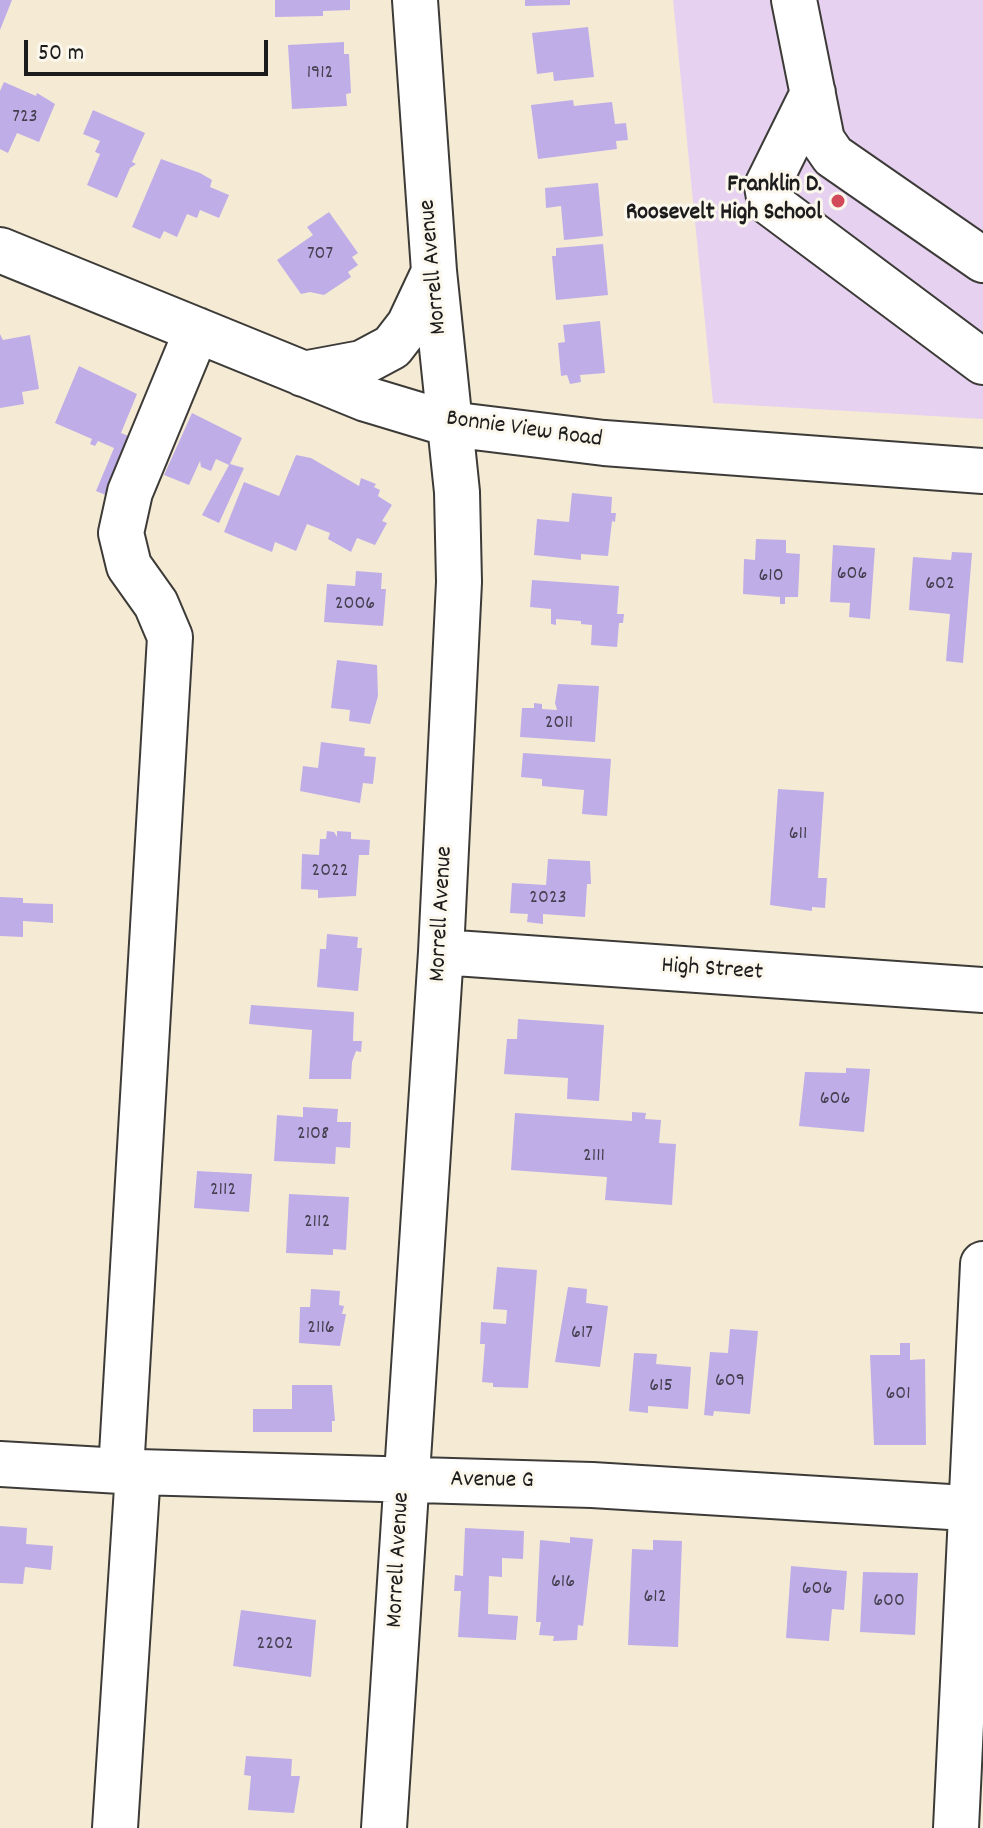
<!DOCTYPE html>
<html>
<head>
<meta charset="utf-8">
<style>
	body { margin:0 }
	#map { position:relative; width:983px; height:1828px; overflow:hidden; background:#f5ebd5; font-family:Dekko,sans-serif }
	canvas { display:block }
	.scale { position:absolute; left:24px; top:40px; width:244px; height:36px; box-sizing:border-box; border:4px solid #1c1c1c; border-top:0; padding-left:10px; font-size:24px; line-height:28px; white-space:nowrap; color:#1c1c1c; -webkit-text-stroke:6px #fbf7ec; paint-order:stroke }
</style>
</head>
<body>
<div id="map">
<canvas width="983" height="1828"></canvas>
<div class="scale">50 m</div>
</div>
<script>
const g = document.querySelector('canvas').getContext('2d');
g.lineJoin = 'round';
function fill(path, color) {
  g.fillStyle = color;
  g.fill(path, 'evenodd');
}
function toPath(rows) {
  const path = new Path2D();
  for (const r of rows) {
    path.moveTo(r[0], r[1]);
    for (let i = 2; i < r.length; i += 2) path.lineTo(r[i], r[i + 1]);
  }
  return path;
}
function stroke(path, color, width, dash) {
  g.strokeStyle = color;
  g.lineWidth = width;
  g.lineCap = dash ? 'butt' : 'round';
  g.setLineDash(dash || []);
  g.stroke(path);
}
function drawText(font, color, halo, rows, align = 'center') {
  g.font = font + ' Dekko,sans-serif';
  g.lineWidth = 6;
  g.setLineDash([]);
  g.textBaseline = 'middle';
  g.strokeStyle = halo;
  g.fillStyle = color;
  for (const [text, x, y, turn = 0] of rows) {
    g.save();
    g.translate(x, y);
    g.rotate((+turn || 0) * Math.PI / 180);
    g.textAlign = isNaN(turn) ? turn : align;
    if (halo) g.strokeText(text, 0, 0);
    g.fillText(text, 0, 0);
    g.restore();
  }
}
const built = toPath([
	[673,0,983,0,983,419,713,403]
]);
const building = toPath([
	[0,0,12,0,0,30],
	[275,0,350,0,350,10,323,11,323,16,275,17],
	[525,0,570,0,570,5,525,6],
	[588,27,594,77,554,81,553,72,537,74,532,33],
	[344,42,344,54,349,54,351,93,346,94,347,106,292,109,288,45],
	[4,82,36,96,37,93,55,104,39,142,17,133,8,153,0,149,0,91],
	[573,100,574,106,612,102,615,124,626,123,628,140,616,141,617,149,538,159,531,105],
	[93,110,145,133,132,162,136,164,130,168,117,198,87,185,100,154,95,152,100,141,83,134],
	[161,159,200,173,212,180,210,187,229,195,219,218,200,210,197,218,187,214,177,237,164,231,160,239,132,227],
	[598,183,603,236,564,240,561,206,546,208,545,188],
	[329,212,358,253,352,257,358,265,348,272,351,277,324,295,310,292,301,294,277,260,313,235,307,227],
	[603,244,608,295,556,300,552,256,556,256,556,248],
	[600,321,605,373,580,375,581,382,570,384,567,375,561,376,558,343,565,342,563,325],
	[0,334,3,340,30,335,39,389,22,392,24,404,0,408],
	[79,366,137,394,121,433,136,439,111,497,96,491,114,448,98,441,95,446,90,444,92,439,55,423],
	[192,413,242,438,230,464,244,468,219,523,202,515,229,465,216,459,211,471,201,467,200,461,189,485,164,475],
	[296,455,311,458,359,486,361,478,376,484,374,487,380,490,378,496,392,505,382,521,387,523,375,545,357,538,351,552,328,539,330,533,307,524,296,551,275,542,272,552,224,532,244,482,279,496],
	[572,493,612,497,611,513,616,513,615,522,612,521,608,556,581,554,581,560,534,555,537,519,569,522],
	[756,539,786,540,786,553,800,554,798,597,785,597,785,604,780,604,780,597,743,594,744,559,755,560],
	[833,545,875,548,870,619,849,617,850,603,830,602],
	[952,552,972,553,963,663,946,661,950,614,909,610,913,557,951,560],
	[356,571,382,573,381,589,386,589,383,626,324,622,327,584,355,586],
	[532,580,619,586,617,614,624,614,623,623,619,623,617,647,591,645,592,625,581,624,581,621,556,619,556,625,551,624,551,609,530,607],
	[337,660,377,665,378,696,370,724,349,721,350,710,331,708],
	[558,684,599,686,595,742,520,737,522,708,534,708,534,703,542,704,542,709,557,710,555,703],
	[321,742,365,748,364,756,376,757,373,784,363,783,360,803,300,791,303,766,318,768],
	[523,753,611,759,607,816,582,814,584,790,542,786,542,779,521,777],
	[778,789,824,792,818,878,827,878,825,908,812,907,812,911,770,905],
	[327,831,334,832,337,837,337,831,351,832,351,839,370,840,369,855,359,855,356,896,318,898,318,890,301,889,302,854,319,855,320,839,326,839],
	[548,859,590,861,591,884,587,884,585,917,543,914,543,924,527,922,528,914,510,913,512,883,546,885],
	[0,897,23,898,23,903,53,904,53,923,23,921,23,937,0,936],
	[327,934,358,937,357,948,362,948,358,991,317,987,320,949,326,949],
	[251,1005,354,1012,353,1041,362,1041,361,1052,356,1051,352,1062,351,1079,309,1079,312,1030,249,1024],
	[518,1019,604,1025,599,1101,567,1099,568,1078,504,1074,507,1039,517,1039],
	[846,1068,870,1069,864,1132,799,1126,805,1072,846,1073],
	[303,1107,338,1109,337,1122,351,1122,350,1148,336,1147,335,1164,274,1161,277,1115,303,1117],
	[632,1112,646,1113,645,1119,661,1120,659,1143,676,1144,672,1205,605,1200,607,1177,511,1170,515,1113,632,1121],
	[197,1171,252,1174,249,1212,194,1208],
	[289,1194,349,1197,346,1250,333,1249,333,1255,286,1253],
	[497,1267,537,1270,528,1388,493,1387,493,1383,482,1382,485,1344,480,1344,481,1322,506,1324,507,1310,493,1309],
	[568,1287,587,1289,586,1303,608,1306,600,1367,555,1362],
	[311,1289,340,1291,339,1305,344,1306,342,1314,346,1314,340,1346,299,1343,300,1307,310,1307],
	[730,1329,758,1331,750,1414,714,1411,713,1416,704,1415,710,1352,728,1353],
	[900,1343,910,1343,910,1360,925,1359,926,1445,874,1445,870,1355,900,1355],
	[634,1353,657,1354,656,1364,691,1367,688,1409,648,1406,648,1413,629,1411],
	[292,1385,332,1385,335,1421,332,1421,332,1432,253,1432,253,1409,292,1409],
	[0,1526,27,1528,26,1544,53,1546,51,1570,25,1567,23,1584,0,1583],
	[465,1528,524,1531,523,1559,502,1558,502,1577,489,1576,488,1614,518,1616,516,1640,458,1637,461,1591,454,1591,455,1575,463,1576],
	[570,1537,593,1539,583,1626,578,1625,577,1640,553,1641,554,1636,539,1635,541,1622,536,1622,540,1540,570,1543],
	[653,1540,682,1541,678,1647,628,1645,632,1549,653,1550],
	[791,1566,847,1571,844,1610,832,1609,829,1641,786,1638],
	[863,1572,918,1573,915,1635,860,1632],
	[241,1610,316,1620,311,1677,233,1666],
	[246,1756,292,1759,291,1776,300,1776,294,1813,248,1810,251,1776,244,1775]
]);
const minor = toPath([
	[794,0,822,140,833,156,983,260],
	[813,93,767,186,770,203,983,362],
	[0,250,366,399,449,424,604,443,983,471],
	[303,374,362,363,392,347,409,325,433,274],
	[441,952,983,990],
	[0,1464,138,1472,592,1485,983,1509],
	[121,1471,170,637,156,604,129,566,121,533,130,492,197,330],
	[115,1828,138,1472],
	[384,1828,441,952,459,582,457,492,434,271,415,0],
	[956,1828,983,1264]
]);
const markers = [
	[838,201,8,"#d1495b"]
];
const numberNames = [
	["1912",320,74],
	["723",25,118],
	["707",320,255],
	["606",852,575],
	["610",771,577],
	["602",940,585],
	["2006",355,605],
	["2011",559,724],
	["611",798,835],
	["2022",330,872],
	["2023",548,899],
	["606",835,1100],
	["2108",313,1135],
	["2111",594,1157],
	["2112",223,1191],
	["2112",317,1223],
	["2116",321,1329],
	["617",582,1334],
	["609",730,1382],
	["615",661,1387],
	["601",898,1395],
	["616",563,1583],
	["606",817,1590],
	["612",655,1598],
	["600",889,1602],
	["2202",275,1645]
];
const poiNames = [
	["Franklin D.",822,187],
	["Roosevelt High School",822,215]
];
const streetNames = [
	["Morrell Avenue",435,267,-95],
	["Bonnie View Road",524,431,8],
	["Morrell Avenue",443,914,-87],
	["High Street",712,971,4],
	["Avenue G",492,1482,1],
	["Morrell Avenue",400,1560,-87]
];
fill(built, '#e6d2f0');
fill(building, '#bfade8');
stroke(minor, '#3d3b38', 48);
stroke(minor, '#fff', 44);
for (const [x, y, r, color] of markers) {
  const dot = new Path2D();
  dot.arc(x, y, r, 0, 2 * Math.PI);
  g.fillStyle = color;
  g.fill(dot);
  stroke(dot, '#fbf7ec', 3);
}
drawText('20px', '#45404f', null, numberNames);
drawText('bold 24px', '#1c1c1c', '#fbf7ec', poiNames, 'right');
drawText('24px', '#1c1c1c', '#fbf7ec', streetNames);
</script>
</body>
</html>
